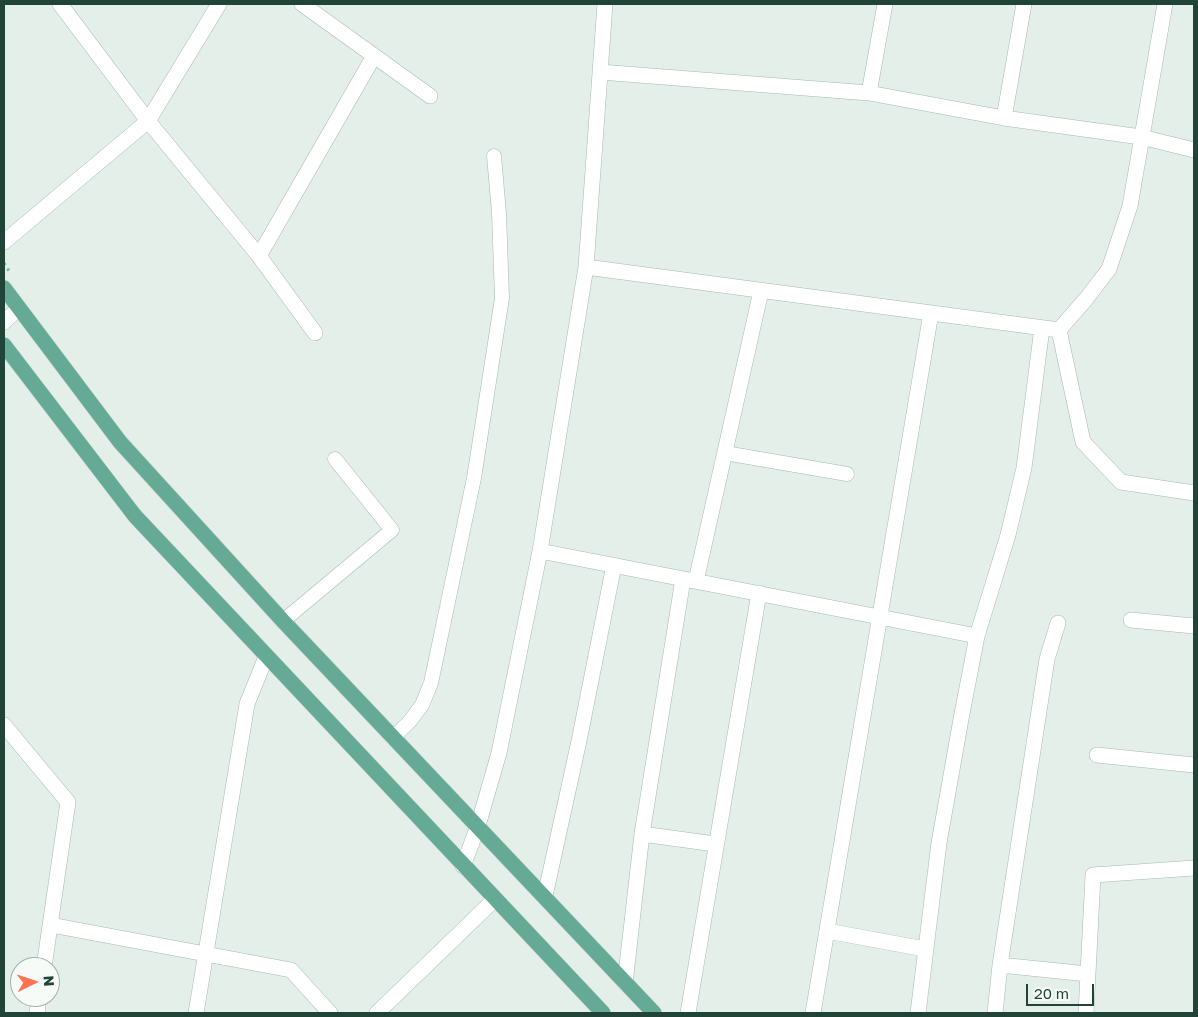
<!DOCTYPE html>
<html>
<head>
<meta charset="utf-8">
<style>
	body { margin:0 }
	#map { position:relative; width:1198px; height:1017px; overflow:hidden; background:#e4efea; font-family:"Golos Text",sans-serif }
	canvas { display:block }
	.frame { position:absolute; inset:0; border:5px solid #214438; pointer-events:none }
	.north { position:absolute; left:10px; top:957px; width:50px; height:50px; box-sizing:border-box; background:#f6fbf8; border:1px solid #a1b2ab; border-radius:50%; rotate:86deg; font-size:14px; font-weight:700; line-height:20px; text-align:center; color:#214438 }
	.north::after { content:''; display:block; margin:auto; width:18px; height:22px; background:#ff7353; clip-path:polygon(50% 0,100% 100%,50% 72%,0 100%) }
	.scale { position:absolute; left:1026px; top:984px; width:68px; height:22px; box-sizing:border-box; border:2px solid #214438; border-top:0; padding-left:6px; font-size:15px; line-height:18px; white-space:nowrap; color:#214438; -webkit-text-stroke:4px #f6fbf8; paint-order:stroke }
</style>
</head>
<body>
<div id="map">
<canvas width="1198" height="1017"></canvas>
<div class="frame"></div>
<div class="north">N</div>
<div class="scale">20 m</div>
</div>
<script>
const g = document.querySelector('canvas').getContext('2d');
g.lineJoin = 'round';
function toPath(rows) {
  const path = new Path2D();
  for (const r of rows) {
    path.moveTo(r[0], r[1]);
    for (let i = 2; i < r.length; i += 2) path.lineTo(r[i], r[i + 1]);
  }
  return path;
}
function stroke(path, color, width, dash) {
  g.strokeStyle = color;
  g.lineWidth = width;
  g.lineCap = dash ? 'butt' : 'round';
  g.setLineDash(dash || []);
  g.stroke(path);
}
const path = toPath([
	[4,263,9,271]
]);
const lane = toPath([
	[725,453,847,474],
	[283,621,392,530,335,459],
	[393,738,410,721,422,705,431,683,474,478,502,298,499,213,494,156]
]);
const street = toPath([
	[60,4,148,121,259,256,315,333],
	[302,4,430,96],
	[600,72,869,93,1004,118,1141,137,1194,150],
	[869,93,885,4],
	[1004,118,1024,4],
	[4,242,148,121,219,4],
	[259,256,374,56],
	[586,267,1059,330],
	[4,322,18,309],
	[1059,330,1086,299,1109,269,1130,206,1165,4],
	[1059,330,1083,442,1121,482,1194,493],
	[540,551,977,636],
	[696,581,761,291],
	[1131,620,1194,626],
	[4,725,68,802,44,967],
	[1097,755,1194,765],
	[642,834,715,844],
	[463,866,477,829,499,753,540,551,586,267,605,4],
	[545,896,579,741,614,565],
	[51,925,291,970,330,1013],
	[827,931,925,949],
	[1000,965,1088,974],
	[625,983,642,834,683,579],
	[37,1013,39,997],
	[196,1013,247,704,266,657],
	[377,1013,495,899],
	[688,1013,759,593],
	[813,1013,931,313],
	[918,1013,939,843,961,719,977,636,1008,535,1024,468,1042,328],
	[995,1013,1000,965,1047,659,1058,623],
	[1086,1013,1093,875,1194,868]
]);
const primary = toPath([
	[4,288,120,442,283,621,654,1013],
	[4,345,135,516,603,1013]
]);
stroke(lane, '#a6b8b1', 15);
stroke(street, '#a6b8b1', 16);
stroke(primary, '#c1cbc7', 16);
stroke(path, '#81b6a3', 3, [2.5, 4]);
stroke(lane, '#fff', 14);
stroke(street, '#fff', 15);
stroke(primary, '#64aa94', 15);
</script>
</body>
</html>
